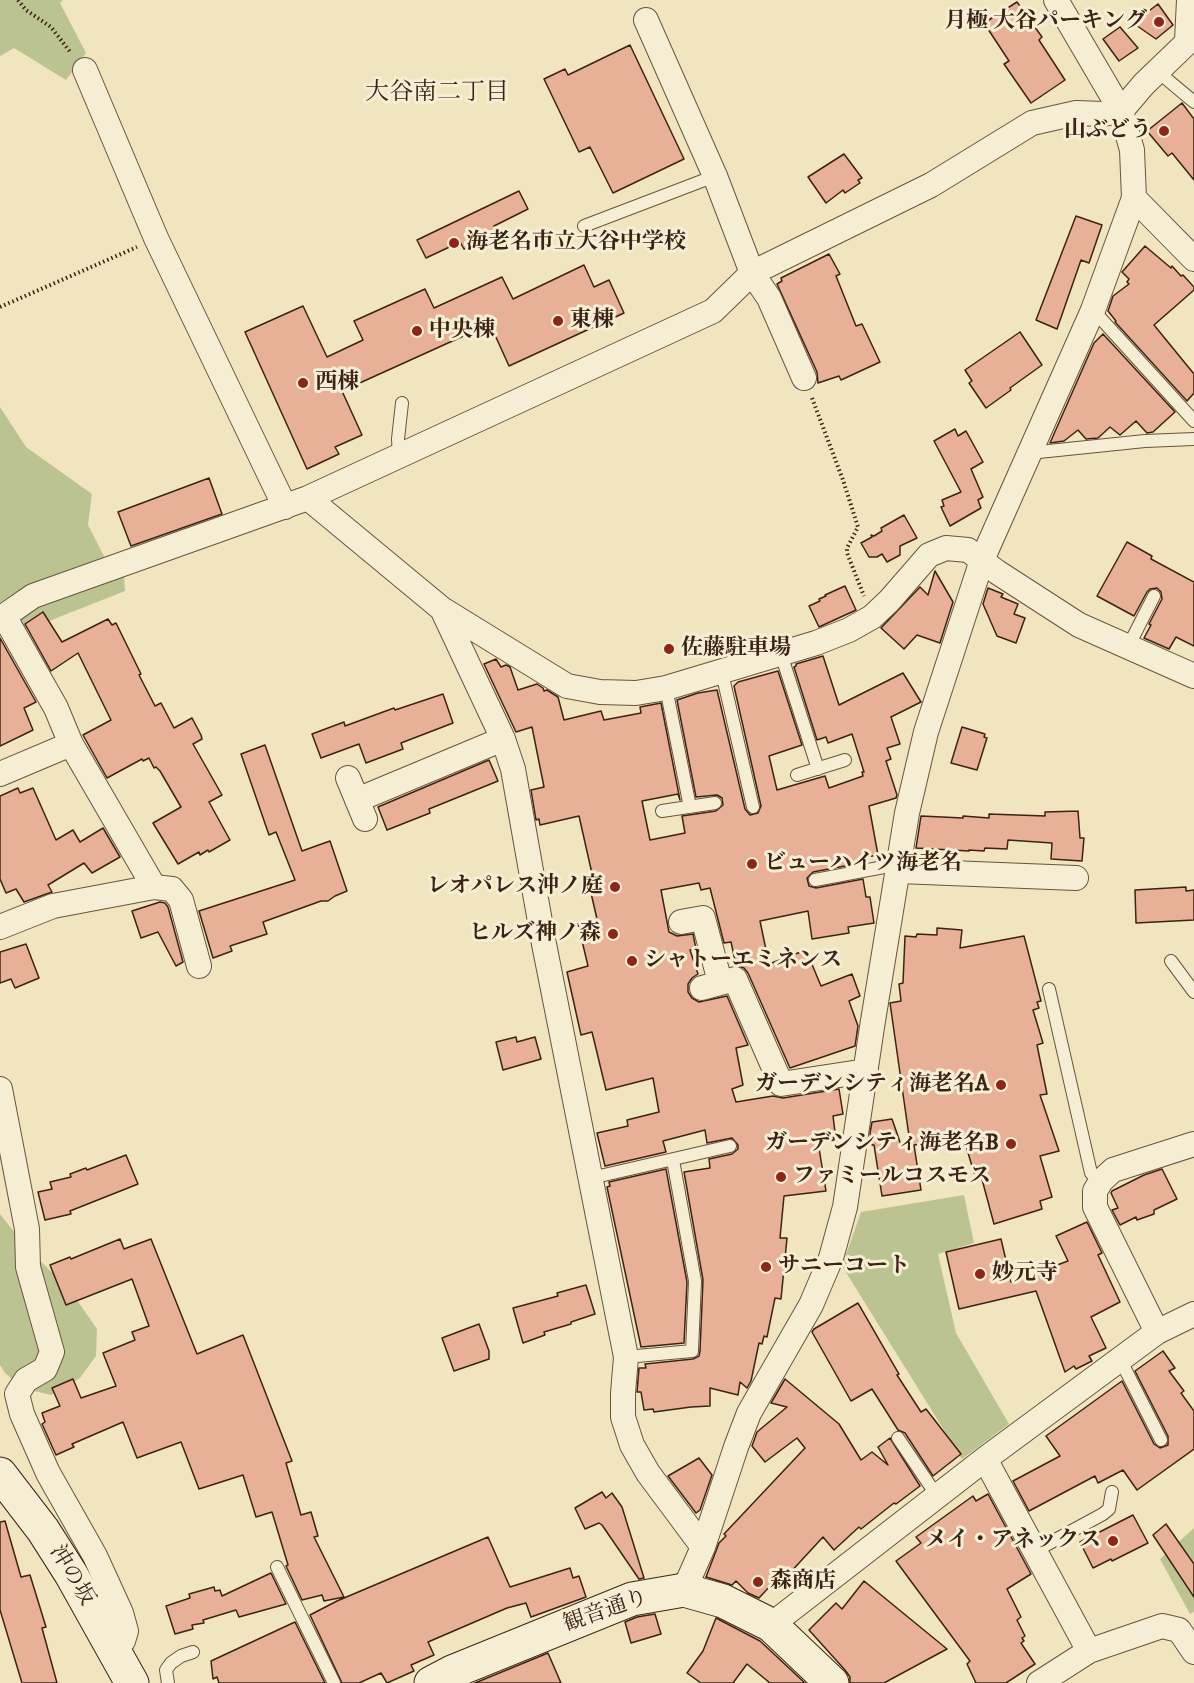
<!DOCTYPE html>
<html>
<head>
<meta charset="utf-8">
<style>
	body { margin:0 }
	canvas { display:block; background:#f0e5be }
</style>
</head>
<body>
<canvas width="1194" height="1683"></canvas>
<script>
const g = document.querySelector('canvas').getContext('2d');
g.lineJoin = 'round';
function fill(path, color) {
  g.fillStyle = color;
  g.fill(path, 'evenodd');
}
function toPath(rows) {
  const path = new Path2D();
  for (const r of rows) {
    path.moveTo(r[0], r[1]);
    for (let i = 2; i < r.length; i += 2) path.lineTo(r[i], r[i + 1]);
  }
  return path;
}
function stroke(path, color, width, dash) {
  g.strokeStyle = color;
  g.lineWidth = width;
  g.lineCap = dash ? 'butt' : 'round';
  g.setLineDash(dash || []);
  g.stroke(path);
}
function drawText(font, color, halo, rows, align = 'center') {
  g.font = font + ' "IM FELL DW Pica","Noto Serif JP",serif';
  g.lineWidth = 6;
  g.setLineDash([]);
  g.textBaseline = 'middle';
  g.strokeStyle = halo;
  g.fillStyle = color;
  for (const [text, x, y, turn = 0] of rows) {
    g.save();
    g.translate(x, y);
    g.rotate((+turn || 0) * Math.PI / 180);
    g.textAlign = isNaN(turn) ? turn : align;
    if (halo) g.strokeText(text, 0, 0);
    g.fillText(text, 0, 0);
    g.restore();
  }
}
const green = toPath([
	[0,0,63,0,60,3,86,53,66,80,14,48,0,56],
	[0,407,26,447,92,494,88,525,107,562,124,576,125,591,29,629,0,624],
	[964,1195,974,1243,938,1254,956,1333,1009,1424,962,1459,842,1266,861,1212],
	[0,1214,26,1247,70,1290,97,1329,96,1356,80,1378,51,1395,22,1388,5,1373,0,1365],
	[1194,1528,1194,1612,1190,1614,1160,1559]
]);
const building = toPath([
	[1017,2,1042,37,1039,40,1065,80,1031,103,1004,64,1009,61,984,23,1017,2],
	[1158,4,1173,25,1156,39,1133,23,1158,4],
	[1120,27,1138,48,1119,61,1103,39,1120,27],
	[630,45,684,159,613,193,590,147,579,152,544,79,565,69,568,75,630,45],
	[1182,103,1194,119,1194,180,1172,153,1168,156,1147,131,1182,103],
	[844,154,862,178,858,180,860,183,845,193,843,190,826,203,808,177,844,154],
	[519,191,528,209,494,226,497,234,464,249,460,242,426,258,417,240,519,191],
	[1076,216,1102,225,1089,263,1081,260,1057,329,1036,320,1076,216],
	[1145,246,1171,268,1172,266,1181,276,1183,275,1194,287,1194,290,1154,325,1194,374,1194,393,1187,401,1115,322,1116,321,1108,311,1113,296,1129,284,1127,282,1129,279,1122,272,1145,246],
	[829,254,840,274,836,276,856,326,862,324,880,362,841,380,839,376,818,383,817,372,777,284,782,281,781,278,829,254],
	[584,265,594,287,609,280,624,313,509,366,490,324,342,391,362,435,335,447,339,454,307,469,245,332,303,306,327,357,363,340,354,321,425,289,434,308,502,277,513,299,584,265],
	[1020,332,1042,365,1010,388,1011,390,986,408,969,383,972,381,965,370,1020,332],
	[1103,334,1175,412,1153,432,1147,433,1136,421,1120,435,1110,427,1098,438,1086,439,1078,430,1064,441,1050,443,1094,343,1103,334],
	[955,429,958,436,966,431,983,462,971,469,983,497,978,500,981,508,950,526,941,507,944,506,942,500,961,492,934,441,955,429],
	[209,478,222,514,131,546,118,512,209,478],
	[904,515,917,538,900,546,900,555,887,562,882,554,877,557,869,557,861,543,872,537,871,535,874,536,882,531,881,528,904,515],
	[1127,542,1152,556,1151,559,1194,582,1194,646,1176,637,1169,649,1144,638,1151,625,1149,624,1162,599,1161,592,1157,588,1150,589,1147,592,1134,616,1097,596,1127,542],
	[935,571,953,602,940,643,917,635,904,649,881,628,920,587,928,595,935,571],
	[845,586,856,610,819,627,809,606,820,601,819,599,826,596,825,595,845,586],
	[988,588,1003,594,1001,597,1018,604,1014,614,1025,618,1016,643,997,636,983,604,988,588],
	[43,612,62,642,108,619,112,625,116,623,141,674,139,675,155,706,161,703,174,728,192,718,201,735,202,739,193,744,222,795,209,802,230,840,209,852,208,850,200,855,199,852,178,864,153,823,181,807,160,771,156,767,154,768,149,758,143,761,142,759,107,778,83,735,111,720,78,653,51,671,25,624,43,612],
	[0,638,36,702,24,708,33,730,0,746,0,638],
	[823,656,839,705,903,673,921,702,891,717,900,744,887,748,891,759,886,761,897,795,896,798,869,806,878,855,860,858,861,863,813,872,807,878,809,886,816,888,863,879,866,897,870,897,874,923,848,927,849,933,812,939,808,911,760,921,769,964,806,950,821,986,852,974,860,996,849,1001,858,1026,855,1046,790,1068,748,973,744,968,736,965,731,942,724,943,710,888,701,890,699,883,661,890,669,932,677,936,693,934,696,949,690,950,698,974,692,978,688,984,688,992,692,998,699,1002,727,996,748,1045,736,1048,743,1085,732,1089,736,1102,773,1096,783,1098,839,1089,843,1114,833,1116,835,1132,833,1132,834,1140,818,1142,826,1191,784,1196,780,1238,787,1238,781,1299,775,1298,767,1337,764,1336,762,1344,759,1343,751,1381,747,1388,740,1382,738,1395,710,1388,710,1406,691,1407,654,1412,653,1409,644,1410,641,1392,637,1392,639,1368,646,1368,645,1364,693,1359,699,1356,700,1351,703,1280,684,1172,710,1168,709,1159,732,1154,738,1149,738,1145,732,1138,707,1143,705,1130,663,1141,666,1152,605,1166,597,1133,628,1126,627,1120,659,1112,653,1078,606,1090,592,1032,581,1035,567,972,588,966,578,924,597,919,588,880,593,878,579,816,540,825,539,819,536,820,531,790,544,787,532,727,516,732,484,664,496,659,501,667,506,665,510,667,518,690,537,684,543,688,544,691,547,690,558,697,564,720,601,711,604,720,641,713,640,707,661,703,680,800,678,794,642,801,650,840,685,833,682,816,716,811,723,805,722,798,717,795,696,797,677,700,698,693,717,690,745,809,750,815,758,813,761,806,734,686,738,682,778,671,802,745,769,756,777,790,825,776,829,788,863,776,862,772,864,772,852,734,828,743,826,737,817,740,794,667,796,666,796,664,823,656],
	[443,694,453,723,401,743,403,749,366,763,359,744,321,758,312,734,344,722,345,726,394,708,395,710,443,694],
	[962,727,985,734,984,737,987,738,977,770,951,763,962,727],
	[265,745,302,851,330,841,347,891,335,896,328,901,321,901,263,922,267,934,230,946,232,951,213,958,199,911,295,880,276,832,269,835,241,754,265,745],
	[489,760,498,781,429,809,430,813,387,830,378,807,489,760],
	[18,788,20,793,33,788,56,840,73,830,80,842,103,828,120,857,92,873,84,863,48,885,52,892,24,902,16,889,6,893,0,879,0,796,18,788],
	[1078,811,1080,838,1084,838,1082,861,1051,859,1052,843,1008,840,1007,849,985,848,984,851,969,850,969,851,916,848,921,816,963,818,963,816,989,818,989,814,1045,816,1045,812,1078,811],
	[1186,887,1186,891,1194,890,1194,920,1136,923,1135,890,1186,887],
	[160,902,165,903,168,907,183,962,176,966,158,932,141,938,132,911,160,902],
	[937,928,962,930,960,948,1024,936,1041,1001,1037,1002,1039,1008,1033,1010,1043,1043,1037,1045,1047,1094,1040,1095,1059,1151,1040,1156,1052,1197,1040,1201,1042,1209,994,1224,980,1172,974,1173,964,1139,914,1145,921,1190,882,1196,874,1145,872,1145,870,1133,872,1122,892,1119,901,1145,910,1143,890,1003,901,1001,899,984,903,983,905,936,916,937,917,934,937,935,937,928],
	[26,944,39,978,15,988,11,979,0,983,0,952,26,944],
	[516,1037,517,1042,535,1037,541,1059,503,1070,496,1042,516,1037],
	[126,1155,138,1184,70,1211,71,1214,45,1220,38,1192,52,1189,50,1182,71,1177,70,1174,86,1168,87,1170,126,1155],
	[666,1169,687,1282,684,1343,641,1347,607,1187,610,1186,609,1182,666,1169],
	[1162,1169,1177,1199,1154,1210,1154,1214,1137,1220,1136,1217,1120,1225,1112,1210,1118,1208,1111,1193,1112,1191,1144,1175,1162,1169],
	[1087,1222,1102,1253,1098,1255,1120,1302,1091,1317,1106,1348,1089,1356,1092,1361,1076,1369,1074,1366,1065,1372,1036,1291,959,1309,946,1252,1001,1239,1011,1282,1068,1261,1056,1236,1087,1222],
	[120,1239,124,1249,151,1239,197,1354,243,1335,292,1461,286,1463,301,1515,311,1512,318,1536,314,1537,344,1597,324,1601,322,1595,302,1600,286,1566,288,1565,272,1512,256,1517,243,1475,199,1489,181,1442,137,1458,123,1422,72,1444,74,1447,56,1455,42,1424,45,1422,42,1413,60,1406,52,1388,73,1379,81,1398,116,1386,103,1353,135,1340,132,1332,149,1326,132,1279,66,1305,50,1265,70,1257,71,1259,120,1239],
	[586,1285,595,1314,571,1322,571,1324,544,1332,545,1335,523,1343,513,1308,558,1296,557,1293,586,1285],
	[858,1303,899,1374,897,1375,921,1412,926,1409,961,1454,933,1476,905,1433,898,1430,872,1389,851,1401,812,1332,814,1329,858,1303],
	[479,1324,489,1351,489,1359,454,1371,442,1338,479,1324],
	[1163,1351,1175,1368,1169,1371,1184,1391,1181,1393,1194,1411,1194,1449,1137,1490,1123,1470,1098,1483,1095,1476,1029,1511,1013,1481,1060,1456,1046,1436,1122,1381,1154,1444,1160,1448,1168,1445,1168,1436,1135,1371,1163,1351],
	[785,1379,839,1424,861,1460,872,1452,888,1465,878,1447,890,1438,920,1486,896,1504,894,1503,861,1529,859,1527,834,1550,823,1537,787,1576,783,1572,759,1598,748,1593,736,1581,732,1585,706,1577,719,1543,726,1536,724,1534,805,1448,797,1438,765,1462,752,1446,757,1432,787,1407,771,1403,785,1379],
	[699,1458,712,1475,700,1510,696,1513,668,1476,699,1458],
	[602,1492,606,1498,612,1493,622,1507,644,1578,639,1579,602,1525,599,1523,585,1529,575,1508,602,1492],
	[988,1494,1031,1574,1007,1589,1021,1617,1017,1620,1025,1636,1022,1638,1024,1641,1021,1643,1035,1664,1006,1683,976,1683,967,1664,970,1661,896,1561,921,1543,916,1537,973,1496,976,1501,988,1494],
	[1133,1515,1148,1543,1112,1561,1111,1559,1093,1568,1080,1542,1133,1515],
	[5,1521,21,1577,30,1575,46,1627,42,1628,57,1683,22,1683,0,1610,0,1522,5,1521],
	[1166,1524,1194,1564,1194,1597,1153,1535,1166,1524],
	[488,1537,510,1587,570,1568,573,1578,579,1576,586,1597,531,1617,526,1603,507,1608,428,1642,434,1655,411,1665,414,1671,387,1683,381,1673,359,1683,342,1683,310,1615,337,1601,488,1537],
	[271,1573,286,1604,239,1617,236,1610,203,1620,204,1623,192,1625,193,1629,175,1634,166,1606,190,1598,189,1594,214,1587,215,1591,220,1590,222,1596,271,1573],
	[864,1581,947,1649,884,1683,850,1683,850,1677,845,1670,809,1630,836,1603,842,1609,864,1581],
	[655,1614,661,1634,631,1643,625,1622,637,1617,655,1614],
	[716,1618,760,1641,805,1683,770,1683,747,1664,733,1683,701,1683,687,1673,703,1651,716,1618],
	[295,1622,325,1683,219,1683,217,1677,213,1679,211,1661,295,1622],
	[548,1653,561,1683,475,1683,548,1653]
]);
const path = toPath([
	[18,0,26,10,51,27,71,53],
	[0,307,137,247],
	[812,398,843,480,858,527,847,548,847,553,864,596]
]);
const service = toPath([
	[1157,71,1194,102],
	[584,226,715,176],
	[1093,310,1194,421],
	[1029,453,1145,441,1194,439],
	[399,456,398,439,402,403],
	[1128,647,1154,596],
	[781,654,818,769],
	[722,673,753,807],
	[666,688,690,807],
	[797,775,845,760],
	[662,811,715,803],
	[815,880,900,864],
	[1171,961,1194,992],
	[1049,989,1091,1173,1101,1181],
	[591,1178,730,1146],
	[626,1357,692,1351,695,1281,673,1160],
	[1120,1359,1161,1440],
	[898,1438,937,1496],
	[1035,1551,1103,1514,1109,1509,1112,1492],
	[277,1567,334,1683],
	[168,1683,166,1670,171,1663,181,1656,193,1652]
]);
const minor = toPath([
	[646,20,715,176,752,273,769,298,804,378],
	[1187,41,1189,0],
	[85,70,156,238,285,507],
	[1134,198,1194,259],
	[308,498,442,609,567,686,600,692,636,693,666,688,816,643,849,630,872,617,889,601,929,555,946,548,968,550,997,572,1079,625,1194,676],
	[442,609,503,739,513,769,544,944,626,1357,623,1393,623,1417,632,1445,648,1473,703,1547],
	[4,616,56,708,71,744,154,887],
	[0,619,33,596,308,498,713,311,752,273,931,185,1032,123,1076,113,1103,114,1121,111,1144,84,1194,36],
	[0,774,71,744],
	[348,778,365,819],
	[357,800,503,739],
	[899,871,1076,878],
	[681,922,703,918,720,982],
	[0,927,53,906,154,887,172,889,181,900,199,966],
	[702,988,735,979,781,1084,866,1071],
	[0,1089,27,1229,28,1267,52,1352,45,1369,26,1380,17,1394,22,1414,48,1473,95,1556,121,1613,126,1631,123,1641,112,1648],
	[1157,1332,1095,1207,1095,1191,1101,1181,1113,1170,1194,1144],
	[985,1459,1089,1651],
	[684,1590,703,1547,736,1447,749,1413,811,1305,831,1258,845,1207,872,1027,907,813,926,732,982,560,1093,310,1134,198,1132,150,1121,111,1056,0],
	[771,1625,985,1459,1157,1332,1194,1314],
	[1039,1683,1089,1651,1162,1626,1179,1630,1194,1652]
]);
const secondary = toPath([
	[0,1474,43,1530,71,1574,132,1683],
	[431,1683,452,1672,632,1599,684,1590,723,1601,771,1625,832,1683]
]);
const markers = [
	[1159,22,6,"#8f2418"],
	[1164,131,6,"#8f2418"],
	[454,243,6,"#8f2418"],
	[558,321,6,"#8f2418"],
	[417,331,6,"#8f2418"],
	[303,383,6,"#8f2418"],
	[669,649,6,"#8f2418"],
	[752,864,6,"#8f2418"],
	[615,887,6,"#8f2418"],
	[613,934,6,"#8f2418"],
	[632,961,6,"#8f2418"],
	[1001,1085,6,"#8f2418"],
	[1011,1144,6,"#8f2418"],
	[781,1177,6,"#8f2418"],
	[766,1267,6,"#8f2418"],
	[980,1274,6,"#8f2418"],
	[1113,1541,6,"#8f2418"],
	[758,1582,6,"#8f2418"]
];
const poiNames = [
	["月極 大谷パーキング",1147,22,"right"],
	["山ぶどう",1152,131,"right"],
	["海老名市立大谷中学校",466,243],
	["東棟",570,321],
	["中央棟",429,331],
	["西棟",315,383],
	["佐藤駐車場",681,649],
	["ビューハイツ海老名",764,864],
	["レオパレス沖ノ庭",603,887,"right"],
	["ヒルズ神ノ森",601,934,"right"],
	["シャトーエミネンス",644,961],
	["ガーデンシティ海老名A",989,1085,"right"],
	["ガーデンシティ海老名B",999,1144,"right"],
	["ファミールコスモス",793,1177],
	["サニーコート",778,1267],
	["妙元寺",992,1274],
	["メイ・アネックス",1101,1541,"right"],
	["森商店",770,1582]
];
const streetNames = [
	["沖の坂",71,1576,59],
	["観音通り",606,1612,-19]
];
const neighbourhoodNames = [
	["大谷南二丁目",437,94]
];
fill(green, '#bbc491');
fill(building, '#e8b097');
stroke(building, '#3c2313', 1.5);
stroke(service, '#69543e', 14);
stroke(minor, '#69543e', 26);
stroke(secondary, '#3c2313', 35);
stroke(path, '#3c2313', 4, [1.5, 3]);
stroke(service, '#f5eed5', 12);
stroke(minor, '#f5eed5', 24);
stroke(secondary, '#f5eed5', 33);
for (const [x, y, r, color] of markers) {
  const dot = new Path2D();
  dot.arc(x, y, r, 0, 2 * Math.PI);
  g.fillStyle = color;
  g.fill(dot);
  stroke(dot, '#f5eed5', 2);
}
drawText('bold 22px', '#3c2313', '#f5eed5', poiNames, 'left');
drawText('22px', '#3c2313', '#f5eed5', streetNames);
drawText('24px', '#3c2313', '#f5eed5', neighbourhoodNames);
</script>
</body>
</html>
